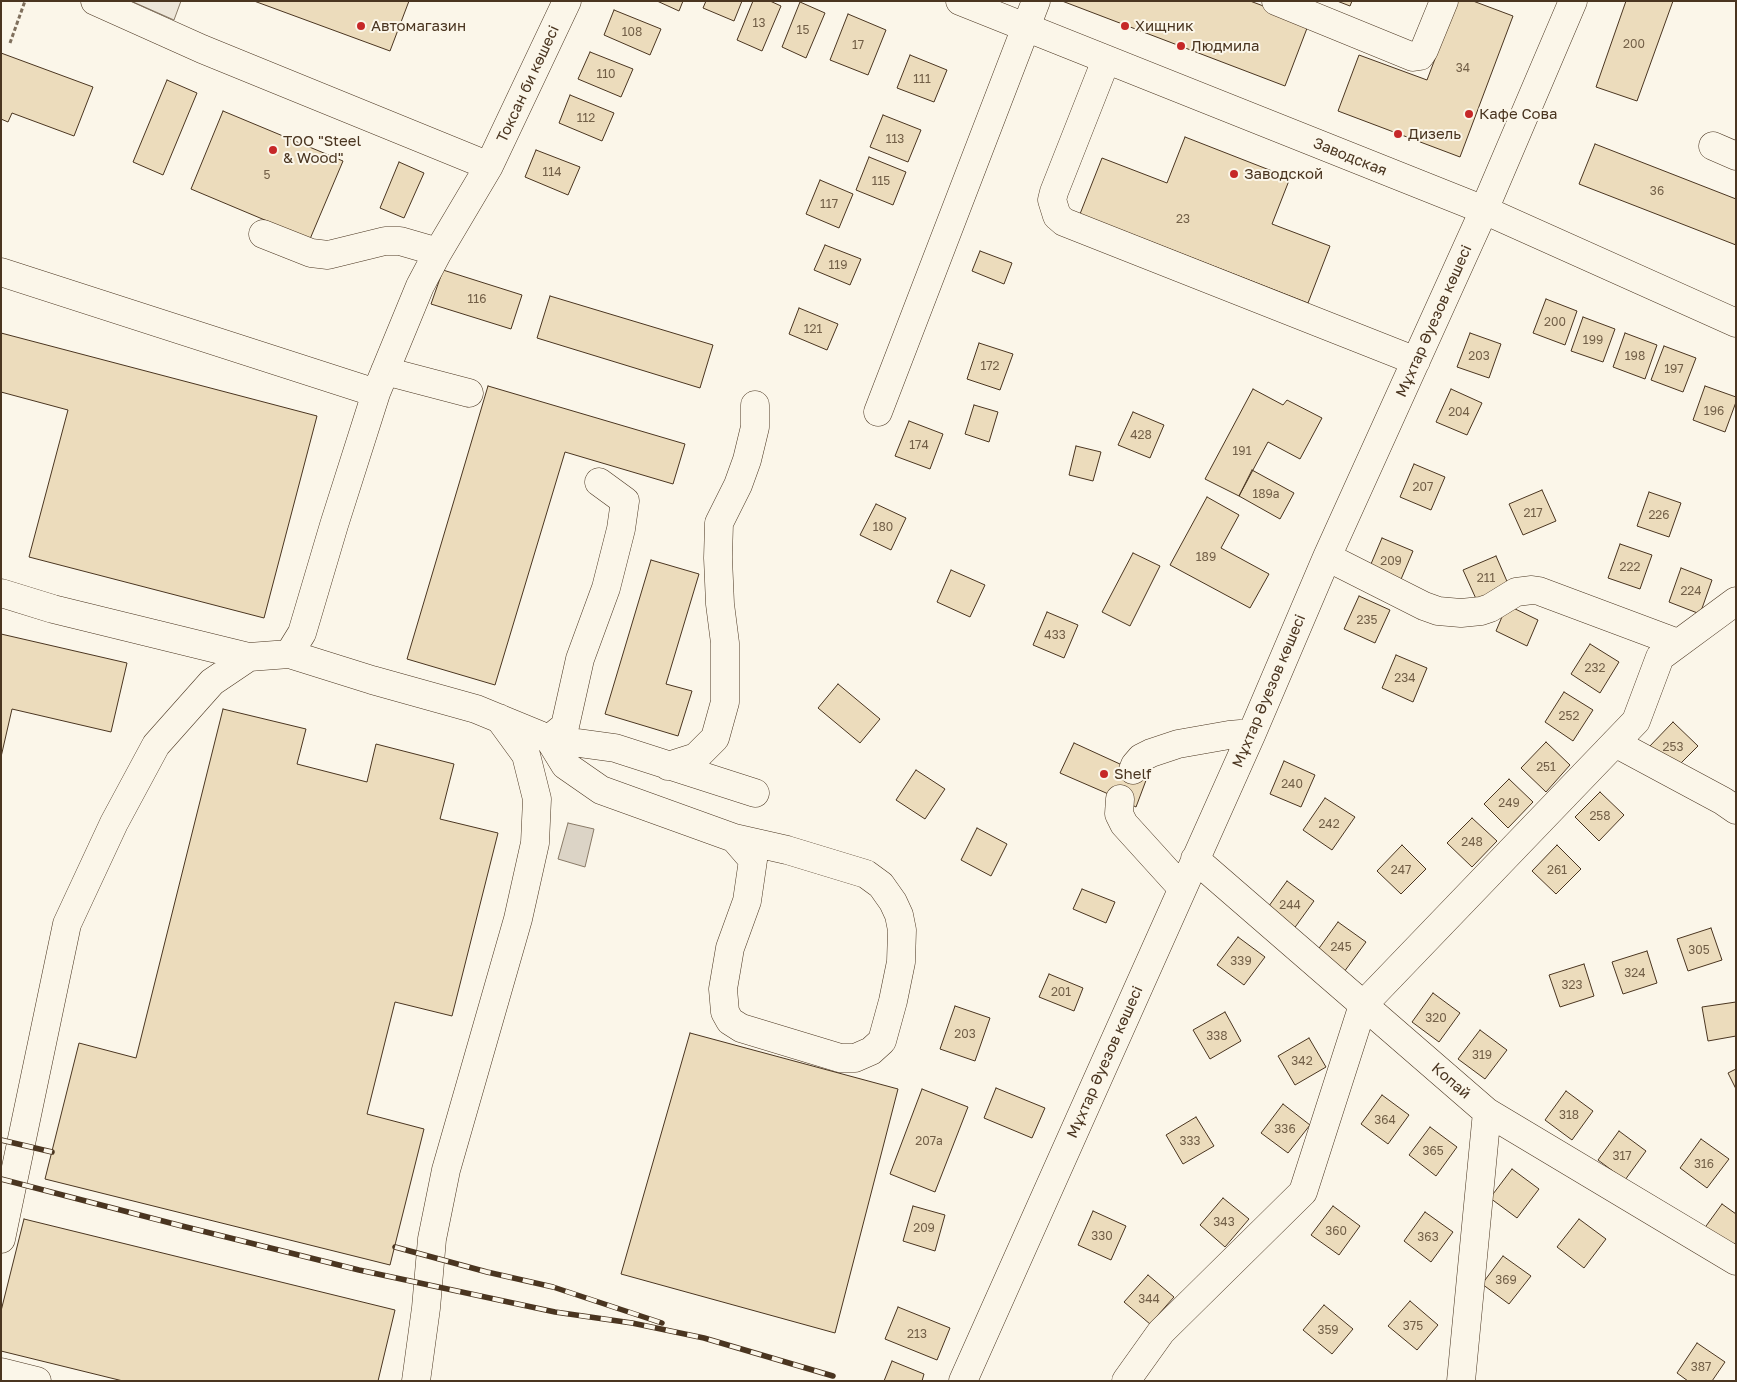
<!DOCTYPE html>
<html>
<head>
<meta charset="utf-8">
<style>
	body { margin:0 }
	#map { position:relative; width:1737px; height:1382px; overflow:hidden; background:#fbf6e9; font-family:"Golos Text",sans-serif }
	canvas { display:block }
	.frame { position:absolute; inset:0; border:2px solid #4a3520; pointer-events:none }
</style>
</head>
<body>
<div id="map">
<canvas width="1737" height="1382"></canvas>
<div class="frame"></div>
</div>
<script>
const g = document.querySelector('canvas').getContext('2d');
g.lineJoin = 'round';
function fill(path, color) {
  g.fillStyle = color;
  g.fill(path, 'evenodd');
}
function toPath(rows) {
  const path = new Path2D();
  for (const r of rows) {
    path.moveTo(r[0], r[1]);
    for (let i = 2; i < r.length; i += 2) path.lineTo(r[i], r[i + 1]);
  }
  return path;
}
function stroke(path, color, width, dash) {
  g.strokeStyle = color;
  g.lineWidth = width;
  g.lineCap = dash ? 'butt' : 'round';
  g.setLineDash(dash || []);
  g.stroke(path);
}
function drawText(font, color, halo, rows, align = 'center') {
  g.font = font + ' "Golos Text",sans-serif';
  g.lineWidth = 4;
  g.setLineDash([]);
  g.textBaseline = 'middle';
  g.strokeStyle = halo;
  g.fillStyle = color;
  for (const [text, x, y, turn = 0] of rows) {
    g.save();
    g.translate(x, y);
    g.rotate((+turn || 0) * Math.PI / 180);
    g.textAlign = isNaN(turn) ? turn : align;
    if (halo) g.strokeText(text, 0, 0);
    g.fillText(text, 0, 0);
    g.restore();
  }
}
const green = toPath([
	[131,1,181,1,174,20,131,1]
]);
const water = toPath([
	[568,823,594,829,585,867,558,859,568,823]
]);
const building = toPath([
	[254,1,409,1,390,51,254,1],
	[657,1,683,1,679,11,657,1],
	[706,1,742,1,734,21,703,8,706,1],
	[753,1,770,1,781,6,762,51,737,40,753,1],
	[1062,1,1250,1,1309,23,1285,86,1062,1],
	[1337,1,1352,1,1350,6,1337,1],
	[1457,1,1473,1,1513,16,1460,157,1338,111,1359,55,1427,80,1457,1],
	[1626,1,1673,1,1637,101,1596,87,1626,1],
	[800,2,825,13,806,58,782,47,800,2],
	[614,10,661,29,650,55,604,35,614,10],
	[848,14,886,30,868,75,830,60,848,14],
	[590,52,633,69,621,97,578,79,590,52],
	[1,53,93,87,74,136,12,113,8,122,1,119,1,53],
	[910,55,947,70,934,102,897,88,910,55],
	[167,80,197,93,163,175,133,162,167,80],
	[570,95,614,113,602,141,559,123,570,95],
	[223,111,343,161,310,239,191,189,223,111],
	[883,115,921,130,908,162,870,147,883,115],
	[1185,137,1290,178,1272,224,1330,246,1308,303,1080,214,1102,158,1167,183,1185,137],
	[1595,144,1736,199,1736,245,1579,184,1595,144],
	[536,150,580,167,568,195,525,177,536,150],
	[869,157,906,172,893,205,856,190,869,157],
	[399,162,424,173,404,218,380,208,399,162],
	[820,180,853,194,839,228,806,214,820,180],
	[825,245,861,259,850,285,814,270,825,245],
	[980,251,1012,263,1004,284,972,271,980,251],
	[443,270,522,295,511,329,431,304,443,270],
	[550,296,713,345,700,388,537,338,550,296],
	[1546,299,1577,311,1565,345,1533,333,1546,299],
	[799,308,838,324,827,350,789,334,799,308],
	[1583,317,1615,329,1603,362,1571,351,1583,317],
	[1,333,317,416,264,618,29,557,68,410,1,392,1,333],
	[1470,333,1501,344,1489,378,1457,367,1470,333],
	[1625,333,1657,345,1645,379,1613,367,1625,333],
	[979,343,1013,354,1000,390,967,379,979,343],
	[1664,346,1696,358,1683,392,1651,380,1664,346],
	[488,386,685,444,673,484,565,452,495,685,407,659,488,386],
	[1705,386,1736,397,1736,402,1725,432,1693,420,1705,386],
	[1253,389,1283,405,1287,400,1322,418,1300,459,1268,442,1239,496,1205,479,1253,389],
	[1451,389,1482,403,1467,435,1436,422,1451,389],
	[974,405,998,412,989,442,965,434,974,405],
	[1133,412,1164,425,1150,458,1118,445,1133,412],
	[909,421,943,434,930,469,895,456,909,421],
	[1076,446,1101,452,1093,481,1069,475,1076,446],
	[1414,464,1445,477,1431,510,1400,497,1414,464],
	[1252,470,1294,493,1280,519,1239,496,1252,470],
	[1542,490,1556,521,1523,535,1509,504,1542,490],
	[1649,492,1681,503,1669,537,1637,526,1649,492],
	[1207,497,1239,515,1221,548,1269,574,1250,608,1170,565,1207,497],
	[876,504,906,518,891,550,860,535,876,504],
	[1382,538,1413,551,1399,584,1368,571,1382,538],
	[1620,544,1652,555,1640,589,1608,578,1620,544],
	[1133,553,1160,566,1130,626,1102,612,1133,553],
	[1496,556,1509,586,1477,601,1463,570,1496,556],
	[651,560,699,574,666,684,692,691,678,736,605,714,651,560],
	[1681,568,1712,580,1700,614,1669,602,1681,568],
	[951,570,985,585,970,617,937,602,951,570],
	[1359,596,1390,610,1375,643,1344,629,1359,596],
	[1507,605,1538,620,1527,646,1496,631,1507,605],
	[1047,612,1078,625,1064,658,1033,645,1047,612],
	[1,634,127,663,111,732,12,709,1,757,1,634],
	[1590,644,1619,662,1600,693,1571,674,1590,644],
	[1396,655,1427,668,1413,702,1382,688,1396,655],
	[838,684,880,719,860,743,818,708,838,684],
	[1564,692,1593,710,1573,741,1545,722,1564,692],
	[223,709,306,729,297,764,367,782,376,744,454,764,440,819,498,833,452,1016,395,1002,367,1114,424,1129,390,1265,45,1179,79,1043,136,1058,223,709],
	[1673,722,1698,746,1672,772,1648,748,1673,722],
	[1546,742,1570,765,1546,792,1521,768,1546,742],
	[1074,743,1133,770,1148,775,1136,807,1120,799,1060,773,1074,743],
	[1284,761,1315,775,1301,807,1270,794,1284,761],
	[916,770,945,789,925,819,896,800,916,770],
	[1509,779,1533,802,1508,828,1484,804,1509,779],
	[1600,792,1624,815,1599,841,1575,817,1600,792],
	[1325,798,1355,817,1332,850,1303,830,1325,798],
	[1472,818,1497,841,1472,867,1447,843,1472,818],
	[977,828,1007,844,991,876,961,860,977,828],
	[1402,845,1426,869,1401,894,1377,871,1402,845],
	[1557,845,1581,869,1556,894,1532,871,1557,845],
	[1287,881,1314,901,1293,930,1266,910,1287,881],
	[1082,889,1115,902,1106,923,1073,909,1082,889],
	[1338,922,1366,942,1344,972,1317,951,1338,922],
	[1711,928,1722,960,1688,971,1677,939,1711,928],
	[1238,937,1265,957,1244,985,1217,965,1238,937],
	[1647,951,1657,983,1623,994,1612,962,1647,951],
	[1584,964,1594,996,1560,1007,1549,975,1584,964],
	[1049,974,1083,988,1074,1011,1039,997,1049,974],
	[1433,993,1460,1013,1439,1042,1412,1022,1433,993],
	[1736,1002,1736,1036,1708,1041,1702,1007,1736,1002],
	[955,1006,990,1018,975,1061,940,1049,955,1006],
	[1225,1012,1241,1041,1210,1059,1193,1030,1225,1012],
	[1480,1030,1507,1050,1485,1079,1458,1059,1480,1030],
	[690,1033,898,1089,835,1333,621,1274,690,1033],
	[1309,1038,1326,1067,1295,1085,1278,1056,1309,1038],
	[1736,1069,1736,1089,1728,1073,1736,1069],
	[996,1088,1045,1108,1032,1138,984,1118,996,1088],
	[922,1089,968,1107,935,1192,890,1174,922,1089],
	[1566,1091,1593,1111,1572,1140,1545,1120,1566,1091],
	[1382,1095,1409,1115,1388,1144,1361,1124,1382,1095],
	[1283,1104,1310,1125,1288,1153,1261,1133,1283,1104],
	[1196,1117,1214,1146,1183,1164,1166,1135,1196,1117],
	[1430,1127,1457,1147,1436,1176,1409,1155,1430,1127],
	[1619,1131,1646,1151,1625,1180,1598,1160,1619,1131],
	[1701,1139,1729,1159,1707,1188,1680,1168,1701,1139],
	[1512,1169,1539,1189,1517,1218,1490,1198,1512,1169],
	[1223,1198,1249,1219,1225,1247,1200,1225,1223,1198],
	[1722,1204,1736,1214,1736,1242,1728,1253,1701,1233,1722,1204],
	[913,1206,945,1215,935,1251,903,1241,913,1206],
	[1333,1206,1360,1226,1339,1255,1311,1235,1333,1206],
	[1093,1211,1126,1226,1111,1260,1078,1245,1093,1211],
	[1425,1212,1453,1232,1431,1262,1404,1241,1425,1212],
	[24,1219,395,1310,378,1381,123,1381,1,1351,1,1311,24,1219],
	[1579,1219,1606,1239,1584,1268,1557,1247,1579,1219],
	[1503,1256,1531,1276,1509,1304,1482,1284,1503,1256],
	[1148,1275,1174,1297,1150,1324,1124,1302,1148,1275],
	[1410,1301,1438,1325,1417,1350,1388,1326,1410,1301],
	[1324,1305,1353,1329,1332,1354,1303,1330,1324,1305],
	[898,1307,950,1328,937,1360,885,1339,898,1307],
	[1697,1343,1725,1362,1712,1381,1688,1381,1677,1373,1697,1343],
	[892,1361,924,1374,922,1381,884,1381,892,1361]
]);
const path = toPath([
	[10,43,25,1]
]);
const minor = toPath([
	[95,1,202,49,489,166],
	[960,1,1484,210,1736,323],
	[1276,1,1413,57,1420,56,1424,50,1444,1],
	[1106,60,1054,192,1052,200,1057,216,1064,222,1416,361],
	[1713,146,1736,156],
	[263,234,311,253,328,255,385,241,400,241,438,252],
	[1,272,376,393,420,286,438,252,489,166,567,1],
	[385,371,469,393],
	[878,412,1036,1],
	[1327,557,1424,606,1438,611,1461,613,1481,611,1490,608,1516,592,1532,590,1539,591,1678,643],
	[1,593,53,609,249,657],
	[289,654,372,680,476,709,549,739,565,726,580,659,606,588,621,529,625,501,599,482],
	[549,739,565,765,601,790,734,838,753,860,747,901,730,948,723,989,725,1012,730,1021,741,1028,840,1058,855,1058,871,1051,882,1041,893,1001,901,962,902,930,899,915,893,902,881,885,866,874,787,850,734,838],
	[549,739,615,748,755,793],
	[1615,743,1723,801,1736,810],
	[668,766,696,757,715,738,725,702,725,643,720,604,718,558,719,523,738,485,747,460,755,427,755,405],
	[1133,770,1135,765,1141,758,1151,753,1178,744,1229,735,1252,733],
	[1120,799,1119,814,1124,824,1182,888],
	[1195,859,1487,1112,1736,1261],
	[1,1239,67,924,114,823,156,745,212,682,249,657,289,654,302,633,334,525,376,393],
	[1,1372,37,1381],
	[416,1381,426,1308,432,1239,446,1170,518,919,535,843,537,799,526,755,499,718],
	[963,1381,1252,733,1327,557,1484,210,1573,1],
	[1126,1381,1161,1332,1303,1192,1363,1005,1636,721,1660,657,1736,601],
	[1461,1381,1487,1112]
]);
const rail = toPath([
	[1,1140,52,1152],
	[1,1179,182,1226,359,1270,555,1312,632,1323,704,1338,833,1376],
	[395,1247,487,1272,553,1287,662,1323]
]);
const markers = [
	[361,26,5,"#c62828"],
	[1125,26,5,"#c62828"],
	[1181,46,5,"#c62828"],
	[1469,114,5,"#c62828"],
	[1398,134,5,"#c62828"],
	[273,150,5,"#c62828"],
	[1234,174,5,"#c62828"],
	[1104,774,5,"#c62828"]
];
const numberNames = [
	["13",759,23],
	["15",803,30],
	["108",632,32],
	["200",1634,44],
	["17",858,45],
	["34",1463,68],
	["110",606,74],
	["111",922,79],
	["112",586,118],
	["113",895,139],
	["114",552,172],
	["5",267,175],
	["115",881,181],
	["36",1657,191],
	["117",829,204],
	["23",1183,219],
	["119",838,265],
	["116",477,299],
	["200",1555,322],
	["121",813,329],
	["199",1593,340],
	["203",1479,356],
	["198",1635,356],
	["172",990,366],
	["197",1674,369],
	["196",1714,411],
	["204",1459,412],
	["428",1141,435],
	["174",919,445],
	["191",1242,451],
	["207",1423,487],
	["189а",1266,494],
	["217",1533,513],
	["226",1659,515],
	["180",883,527],
	["189",1206,557],
	["209",1391,561],
	["222",1630,567],
	["211",1486,578],
	["224",1691,591],
	["235",1367,620],
	["433",1055,635],
	["232",1595,668],
	["234",1405,678],
	["252",1569,716],
	["253",1673,747],
	["251",1546,767],
	["240",1292,784],
	["249",1509,803],
	["258",1600,816],
	["242",1329,824],
	["248",1472,842],
	["247",1401,870],
	["261",1557,870],
	["244",1290,905],
	["245",1341,947],
	["305",1699,950],
	["339",1241,961],
	["324",1635,973],
	["323",1572,985],
	["201",1061,992],
	["320",1436,1018],
	["203",965,1034],
	["338",1217,1036],
	["319",1482,1055],
	["342",1302,1061],
	["318",1569,1115],
	["364",1385,1120],
	["336",1285,1129],
	["207а",929,1141],
	["333",1190,1141],
	["365",1433,1151],
	["317",1622,1156],
	["316",1704,1164],
	["343",1224,1222],
	["209",924,1228],
	["360",1336,1231],
	["330",1102,1236],
	["363",1428,1237],
	["369",1506,1280],
	["344",1149,1299],
	["375",1413,1326],
	["359",1328,1330],
	["213",917,1334],
	["387",1701,1367]
];
const poiNames = [
	["Автомагазин",371,26],
	["Хищник",1135,26],
	["Людмила",1191,46],
	["Кафе Сова",1479,114],
	["Дизель",1408,134],
	["TOO \"Steel",283,141],
	["& Wood\"",283,158],
	["Заводской",1244,174],
	["Shelf",1114,774]
];
const streetNames = [
	["Токсан би көшесі",528,84,-65],
	["Заводская",1350,157,22],
	["Мұхтар Әуезов көшесі",1434,321,-66],
	["Мұхтар Әуезов көшесі",1269,691,-67],
	["Мұхтар Әуезов көшесі",1105,1062,-66],
	["Копай",1451,1081,41]
];
fill(green, '#ede6d9');
stroke(green, '#887966', 1);
fill(water, '#dcd4c6');
stroke(water, '#887966', 1);
fill(building, '#ecdcbc');
stroke(building, '#4a3520', 1);
stroke(minor, '#4a3520', 29);
stroke(path, '#7f6f5c', 3, [4, 2.5]);
stroke(minor, '#fbf6e9', 28);
stroke(rail, '#4a3520', 5.5);
stroke(rail, '#fbf6e9', 4, [11]);
for (const [x, y, r, color] of markers) {
  const dot = new Path2D();
  dot.arc(x, y, r, 0, 2 * Math.PI);
  g.fillStyle = color;
  g.fill(dot);
  stroke(dot, '#fbf6e9', 2);
}
drawText('12px', '#725f47', null, numberNames);
drawText('15px', '#4a3520', '#fbf6e9', poiNames, 'left');
drawText('15px', '#4a3520', '#fbf6e9', streetNames);
</script>
</body>
</html>
